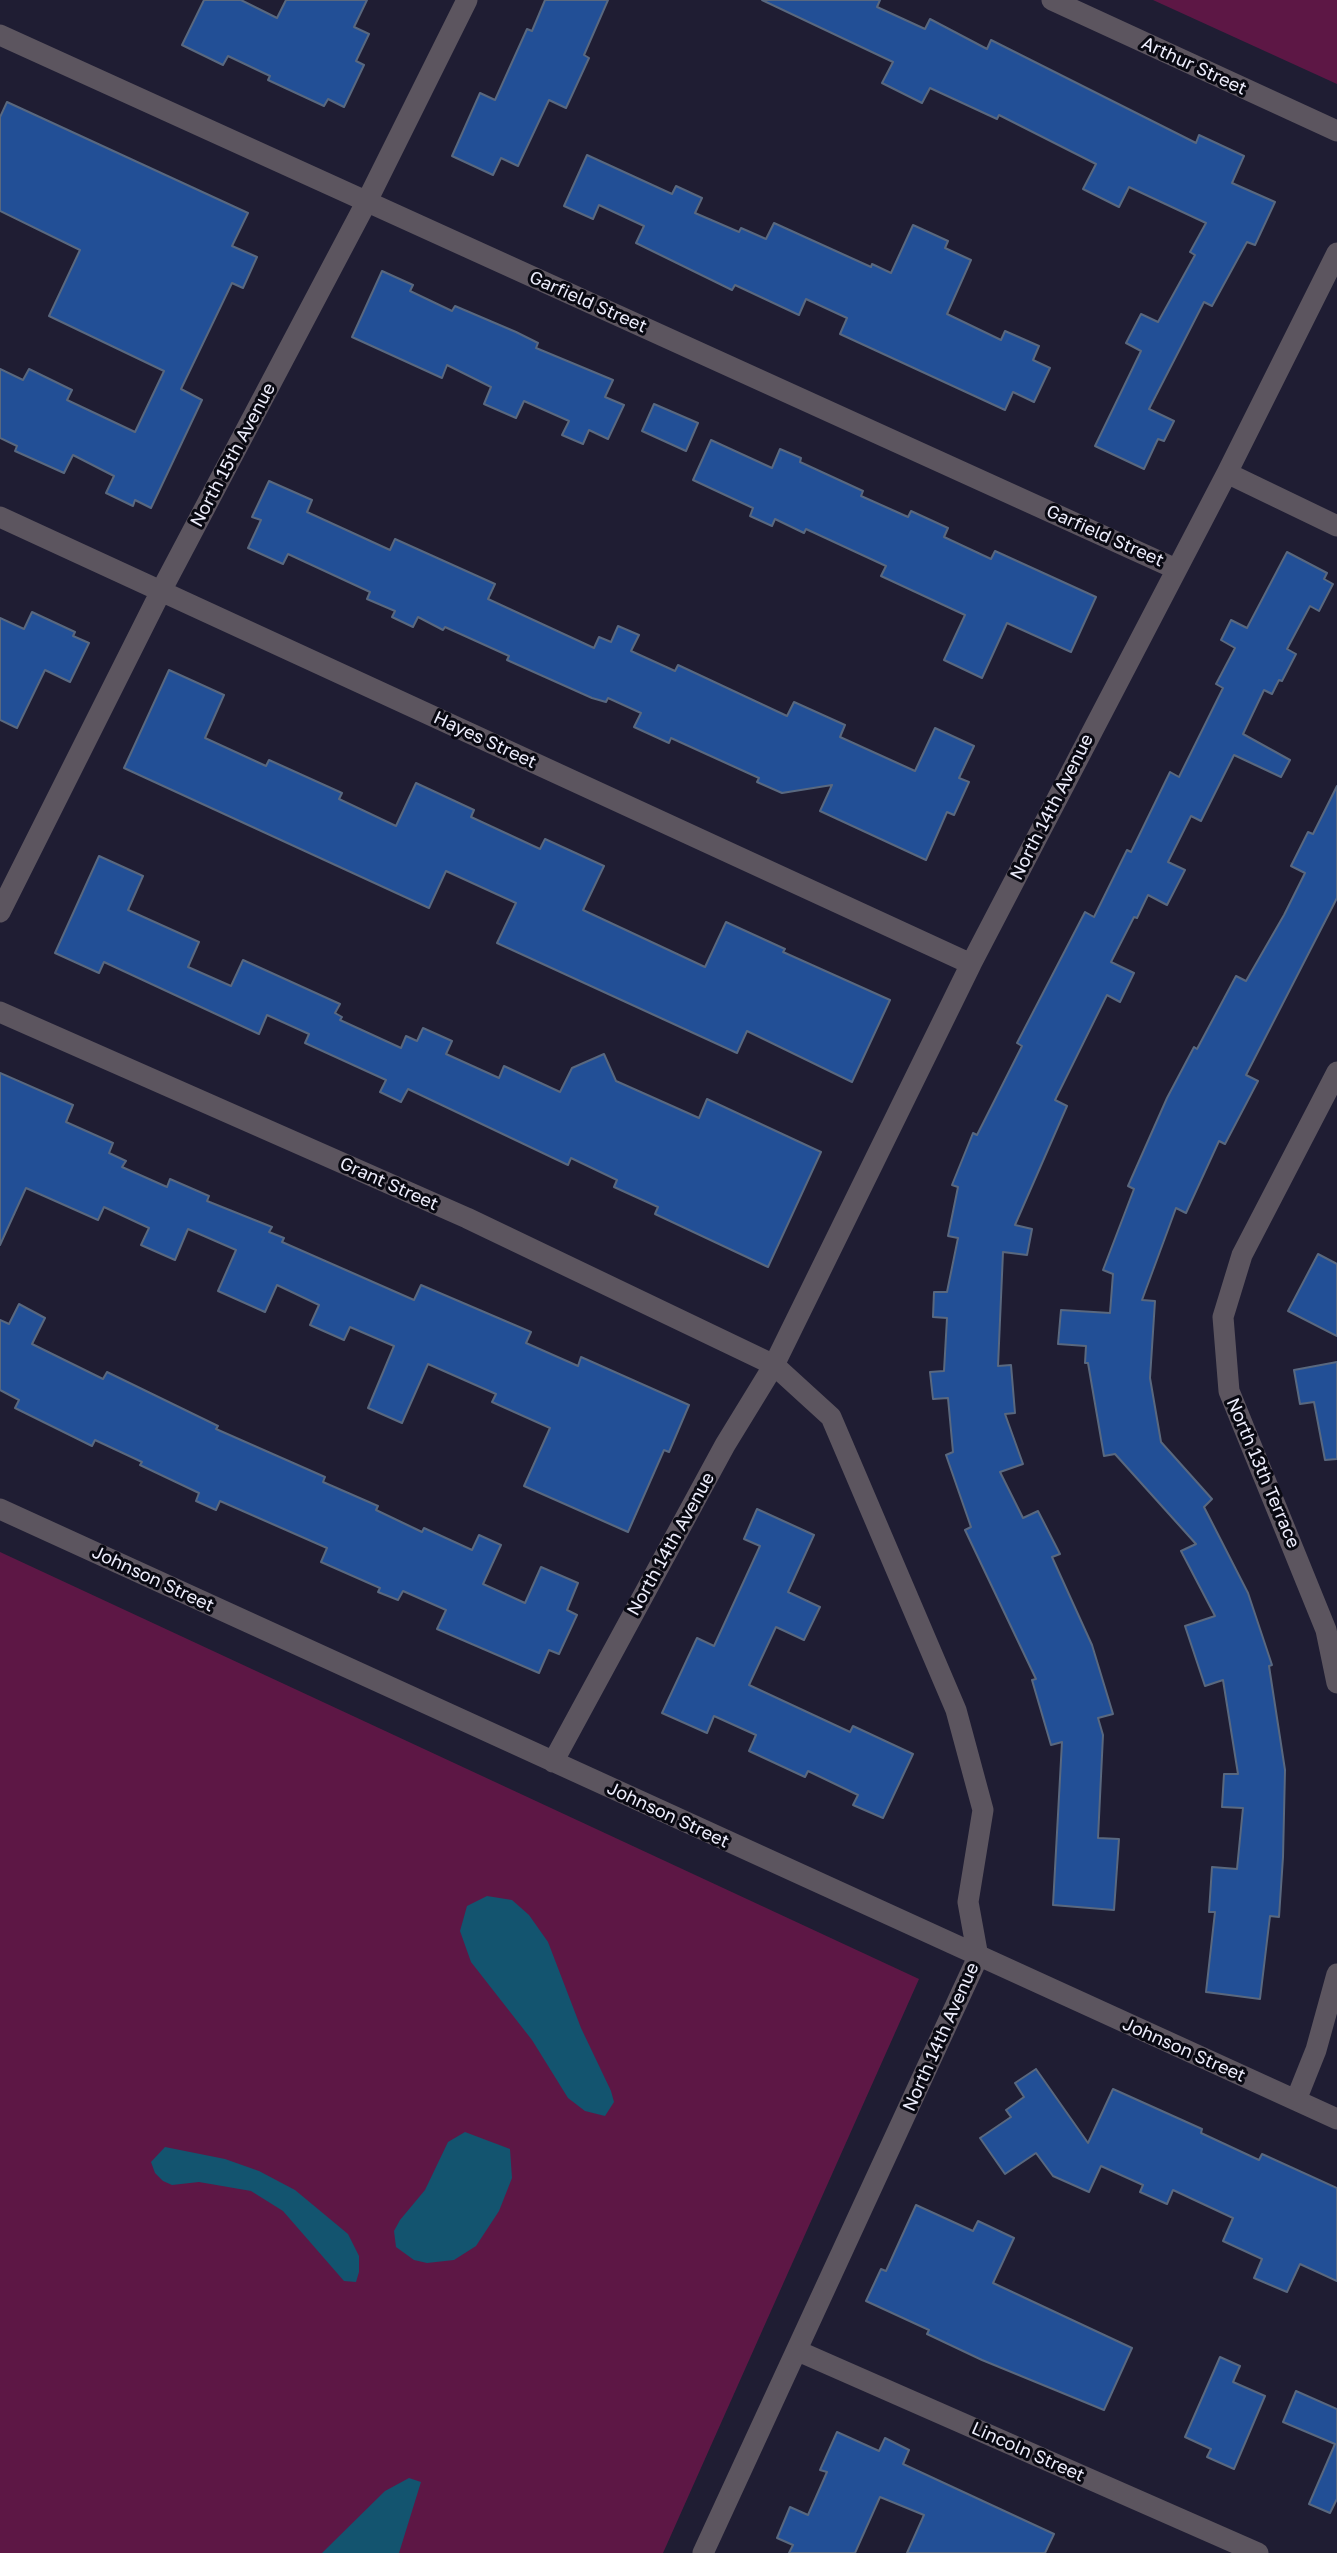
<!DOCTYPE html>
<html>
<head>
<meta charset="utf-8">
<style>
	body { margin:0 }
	canvas { display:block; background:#1f1d33 }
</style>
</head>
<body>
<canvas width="1337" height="2553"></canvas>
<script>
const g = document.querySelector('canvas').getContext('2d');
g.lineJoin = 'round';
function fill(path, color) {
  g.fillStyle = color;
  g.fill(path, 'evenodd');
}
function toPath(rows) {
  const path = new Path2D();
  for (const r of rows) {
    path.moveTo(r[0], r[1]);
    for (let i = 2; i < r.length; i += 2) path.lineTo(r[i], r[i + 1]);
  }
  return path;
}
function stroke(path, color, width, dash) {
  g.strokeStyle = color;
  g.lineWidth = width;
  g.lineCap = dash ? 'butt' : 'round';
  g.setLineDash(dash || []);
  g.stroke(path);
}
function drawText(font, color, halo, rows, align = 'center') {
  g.font = font + ' "Golos Text",sans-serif';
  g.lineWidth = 6;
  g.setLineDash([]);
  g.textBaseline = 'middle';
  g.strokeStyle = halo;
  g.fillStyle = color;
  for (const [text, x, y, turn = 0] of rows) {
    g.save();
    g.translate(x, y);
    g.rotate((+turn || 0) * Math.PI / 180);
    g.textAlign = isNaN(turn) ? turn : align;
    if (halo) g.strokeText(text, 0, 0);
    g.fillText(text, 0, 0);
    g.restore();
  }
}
const green = toPath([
	[1153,0,1337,0,1337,84],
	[0,1552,919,1979,663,2553,0,2553]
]);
const water = toPath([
	[487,1896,512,1900,529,1915,548,1942,581,2028,611,2091,614,2102,605,2116,585,2111,568,2098,532,2040,471,1962,460,1931,467,1906],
	[465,2132,510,2149,512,2178,499,2211,476,2246,454,2260,427,2263,414,2260,396,2247,394,2231,400,2220,425,2190,448,2142],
	[165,2147,225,2159,259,2171,295,2190,348,2234,359,2256,359,2272,356,2282,344,2281,283,2211,251,2191,199,2182,172,2185,163,2181,155,2173,151,2162],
	[409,2478,421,2482,399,2553,322,2553,385,2491]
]);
const building = toPath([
	[204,0,241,0,277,18,286,0,367,0,354,27,369,34,356,61,364,65,344,107,328,99,324,106,268,80,270,76,228,56,223,65,182,45,204,0],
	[545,0,608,0,584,55,589,58,566,108,549,100,518,166,501,158,493,175,452,156,480,93,495,100,527,29,532,31,545,0],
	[762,0,880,0,877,7,925,29,930,19,987,49,991,40,1196,143,1199,135,1244,156,1232,183,1275,202,1255,245,1247,242,1212,306,1204,302,1149,409,1174,421,1164,441,1158,439,1144,469,1095,446,1141,351,1126,343,1141,314,1158,322,1195,255,1190,252,1206,223,1129,187,1119,207,1083,189,1096,164,999,115,997,119,930,88,922,103,882,83,893,62,762,0],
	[7,102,248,213,232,246,257,257,243,288,232,283,181,389,202,400,151,508,135,500,133,506,106,493,114,476,73,455,64,473,15,451,17,446,0,438,0,369,23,380,29,369,72,390,67,400,135,432,164,371,49,316,80,250,0,211,0,117,7,102],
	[587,155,672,194,676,186,702,198,695,213,739,232,741,228,766,239,774,223,871,267,872,264,891,273,913,225,948,241,945,248,971,260,947,314,1001,340,1005,331,1039,346,1033,360,1050,368,1034,402,1013,392,1005,410,840,334,847,318,806,299,799,315,735,285,732,290,636,243,644,226,599,205,593,219,564,206,587,155],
	[382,271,413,285,410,291,452,311,455,306,516,332,538,343,536,348,613,380,605,397,624,405,608,439,589,430,583,444,562,435,569,421,524,401,516,418,484,404,491,387,447,365,442,378,352,337,382,271],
	[654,404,698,423,686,451,642,431,654,404],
	[711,440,772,468,780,449,801,458,800,462,863,491,861,496,908,517,911,511,948,528,944,537,991,559,995,551,1096,597,1071,652,1007,623,982,678,944,660,965,615,881,576,886,566,806,529,804,533,775,519,772,526,750,516,753,508,693,480,711,440],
	[269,481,312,500,307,512,390,550,395,539,495,584,488,599,594,648,599,637,611,642,618,626,639,635,631,651,675,671,678,665,787,716,794,702,845,725,840,737,915,771,935,728,974,746,959,778,969,782,954,815,947,812,926,860,820,811,832,785,782,793,757,782,759,778,671,738,669,743,634,727,641,713,608,698,606,702,592,698,507,660,509,656,445,627,443,630,418,617,413,627,392,617,395,611,367,599,370,592,288,554,283,564,248,548,261,520,252,517,269,481],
	[1287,552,1327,573,1324,579,1333,584,1319,611,1310,606,1287,649,1296,654,1282,681,1279,680,1272,694,1264,690,1243,734,1290,760,1281,777,1234,755,1201,821,1191,816,1168,862,1185,870,1167,905,1148,895,1137,918,1134,917,1111,962,1134,973,1120,1002,1107,995,1055,1100,1067,1106,1015,1225,1032,1229,1027,1255,1003,1252,998,1366,1011,1365,1015,1413,1005,1414,1023,1464,1000,1472,1023,1518,1038,1511,1060,1554,1052,1557,1092,1645,1113,1714,1098,1718,1103,1735,1098,1838,1119,1839,1114,1910,1053,1905,1062,1742,1051,1745,1032,1680,1036,1679,965,1530,971,1527,946,1455,953,1452,948,1398,933,1399,930,1372,944,1371,947,1318,933,1317,934,1292,947,1292,958,1238,948,1236,958,1187,952,1185,973,1133,977,1135,1022,1046,1017,1043,1085,912,1094,917,1127,850,1131,852,1170,772,1179,777,1223,688,1216,684,1235,648,1221,640,1231,620,1247,628,1287,552],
	[32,612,75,632,73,636,89,643,70,682,45,670,17,728,0,720,0,618,24,629,32,612],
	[169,670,224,695,205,738,266,766,269,760,342,793,339,799,396,826,416,783,474,810,471,817,540,849,545,839,604,866,583,910,705,967,726,922,785,949,783,952,890,1000,852,1082,747,1031,737,1053,497,943,516,903,446,871,429,908,124,768,169,670],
	[1337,786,1337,898,1246,1075,1258,1081,1225,1144,1219,1141,1186,1213,1176,1208,1142,1300,1155,1301,1150,1378,1161,1442,1212,1499,1204,1507,1248,1593,1272,1665,1269,1666,1285,1770,1283,1857,1279,1917,1270,1916,1260,1999,1206,1992,1215,1912,1209,1912,1212,1867,1237,1869,1243,1808,1222,1807,1224,1774,1238,1774,1223,1680,1205,1686,1185,1626,1215,1616,1181,1551,1196,1544,1115,1454,1104,1456,1088,1363,1085,1363,1086,1346,1058,1344,1061,1310,1110,1313,1113,1274,1103,1270,1134,1189,1128,1186,1167,1098,1194,1047,1197,1049,1236,976,1246,981,1284,915,1305,873,1291,866,1308,832,1313,834,1337,786],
	[99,856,143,876,128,910,199,942,188,967,231,986,243,960,340,1004,335,1013,342,1017,340,1020,401,1048,406,1036,417,1041,423,1028,452,1041,446,1054,499,1078,504,1066,560,1092,572,1068,604,1054,616,1081,699,1118,707,1099,821,1152,768,1267,655,1214,658,1207,614,1187,617,1180,571,1158,568,1165,408,1089,401,1102,380,1092,386,1080,305,1043,309,1034,267,1015,259,1034,104,962,99,973,55,953,99,856],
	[0,1073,73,1105,66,1122,113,1143,109,1153,126,1161,122,1167,167,1187,170,1179,209,1196,207,1201,272,1227,269,1232,284,1238,282,1242,414,1300,421,1285,531,1332,526,1343,578,1366,581,1357,689,1405,669,1452,664,1450,628,1532,524,1486,550,1428,492,1402,496,1394,428,1364,402,1423,368,1408,394,1346,350,1327,344,1340,310,1325,319,1305,277,1285,265,1312,218,1291,236,1250,188,1229,175,1260,141,1245,149,1228,104,1207,98,1220,26,1188,0,1245,0,1073],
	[1318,1254,1337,1264,1337,1336,1288,1311,1318,1254],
	[19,1304,45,1318,32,1344,103,1379,107,1372,218,1426,216,1429,325,1477,323,1482,378,1506,376,1510,422,1532,424,1528,472,1550,479,1535,501,1545,483,1584,525,1603,541,1567,578,1583,567,1610,577,1615,559,1654,549,1650,539,1673,437,1629,446,1610,403,1591,398,1600,378,1592,380,1588,321,1562,327,1548,220,1501,216,1510,196,1501,199,1493,140,1465,142,1462,95,1440,92,1446,15,1408,19,1400,0,1390,0,1320,9,1324,19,1304],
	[1337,1362,1337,1459,1325,1460,1314,1402,1300,1404,1294,1370,1337,1362],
	[757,1509,814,1535,788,1592,820,1607,804,1640,776,1627,749,1685,850,1732,853,1726,913,1754,883,1818,853,1805,858,1795,808,1771,805,1777,749,1751,756,1735,714,1716,707,1733,662,1713,697,1638,714,1646,760,1546,744,1539,757,1509],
	[1036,2069,1088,2143,1113,2089,1202,2129,1201,2133,1259,2160,1262,2154,1337,2188,1337,2281,1300,2264,1287,2292,1254,2278,1262,2259,1223,2241,1233,2218,1173,2190,1167,2204,1140,2192,1143,2185,1101,2166,1089,2192,1053,2176,1036,2153,1005,2174,980,2138,1011,2117,1006,2110,1024,2097,1015,2083,1036,2069],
	[916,2205,973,2231,978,2221,1014,2238,993,2283,1132,2348,1104,2410,982,2360,927,2334,929,2330,866,2301,881,2269,886,2271,916,2205],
	[1220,2357,1240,2366,1233,2382,1265,2396,1234,2469,1207,2457,1211,2449,1185,2437,1220,2357],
	[1296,2391,1337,2409,1337,2499,1330,2513,1309,2504,1335,2444,1283,2422,1296,2391],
	[837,2432,879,2451,885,2438,909,2450,903,2464,1054,2534,1045,2553,907,2553,924,2515,880,2497,855,2553,789,2553,793,2545,777,2538,790,2507,808,2515,827,2472,820,2470,837,2432]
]);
const minor = toPath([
	[1052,0,1337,131],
	[0,35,1176,569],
	[1227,473,1337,526],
	[0,517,971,964],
	[0,912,161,591,367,201,467,0],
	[0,1012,467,1218,774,1365,831,1417,956,1710,983,1810,968,1902,978,1957,703,2553],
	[1337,1072,1242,1255,1223,1317,1229,1391,1326,1630,1337,1683],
	[0,1509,1337,2119],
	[553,1762,725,1445,774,1365,971,964,1227,473,1337,253],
	[1296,2100,1316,2050,1337,1974],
	[798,2351,1258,2553]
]);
const streetNames = [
	["Arthur Street",1194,66,25],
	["Garfield Street",588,302,24],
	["North 15th Avenue",233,455,-62],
	["Garfield Street",1105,536,24],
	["Hayes Street",485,740,25],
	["North 14th Avenue",1052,807,-63],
	["Grant Street",389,1184,24],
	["North 13th Terrace",1263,1473,67],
	["North 14th Avenue",671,1544,-61],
	["Johnson Street",153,1579,25],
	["Johnson Street",668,1815,25],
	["North 14th Avenue",941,2037,-66],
	["Johnson Street",1184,2050,24],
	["Lincoln Street",1028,2452,24]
];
fill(green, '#5d1745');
fill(water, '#13546f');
fill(building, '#224f96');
stroke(building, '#59687f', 2);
stroke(minor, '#5c555f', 21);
drawText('18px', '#ededfc', '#090912', streetNames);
</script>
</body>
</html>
